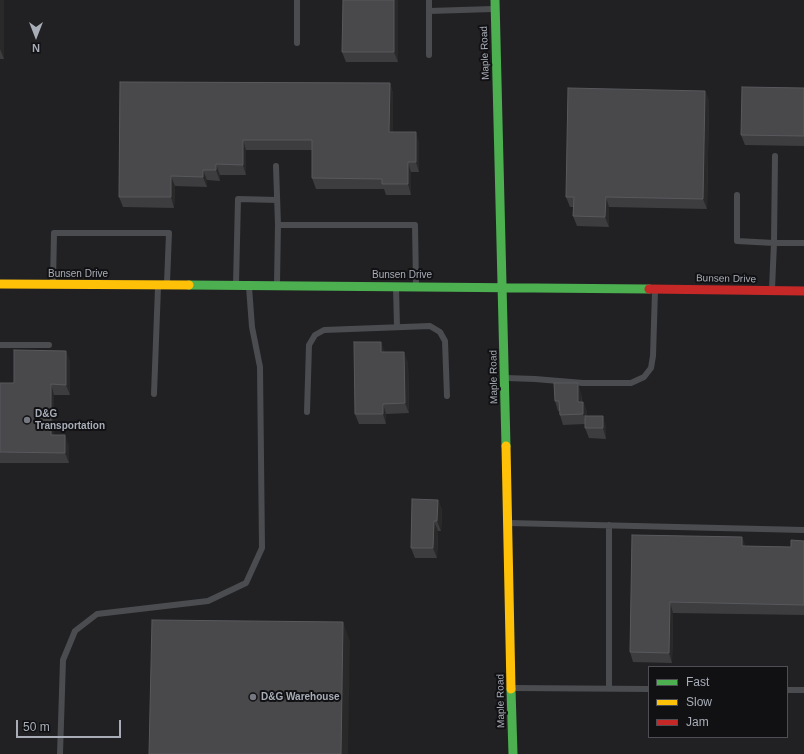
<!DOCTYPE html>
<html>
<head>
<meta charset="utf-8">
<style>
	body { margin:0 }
	#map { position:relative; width:804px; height:754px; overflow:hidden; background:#171717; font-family:Arial,sans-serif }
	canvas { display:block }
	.legend { position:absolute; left:648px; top:666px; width:140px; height:72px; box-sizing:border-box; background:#111113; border:1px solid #4d4f55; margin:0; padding:5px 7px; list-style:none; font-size:12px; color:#a8adb8 }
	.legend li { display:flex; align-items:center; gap:8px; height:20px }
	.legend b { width:20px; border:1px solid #4d4f55 }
	.north { position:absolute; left:16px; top:16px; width:40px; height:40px; -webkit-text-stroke:3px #111113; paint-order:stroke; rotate:180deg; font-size:11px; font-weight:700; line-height:16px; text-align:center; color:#a8adb8 }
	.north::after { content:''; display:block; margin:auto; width:14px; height:18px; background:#a8adb8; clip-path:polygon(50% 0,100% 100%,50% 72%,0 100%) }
	.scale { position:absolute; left:16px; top:720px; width:105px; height:18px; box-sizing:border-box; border:2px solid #a8adb8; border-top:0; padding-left:5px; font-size:12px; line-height:14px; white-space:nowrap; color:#a8adb8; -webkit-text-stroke:3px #111113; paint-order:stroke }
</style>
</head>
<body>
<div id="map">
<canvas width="804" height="754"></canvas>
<ul class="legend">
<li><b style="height:5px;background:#4caf50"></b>Fast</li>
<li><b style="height:5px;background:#ffc107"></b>Slow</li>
<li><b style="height:5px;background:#c62828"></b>Jam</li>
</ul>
<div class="north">N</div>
<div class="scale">50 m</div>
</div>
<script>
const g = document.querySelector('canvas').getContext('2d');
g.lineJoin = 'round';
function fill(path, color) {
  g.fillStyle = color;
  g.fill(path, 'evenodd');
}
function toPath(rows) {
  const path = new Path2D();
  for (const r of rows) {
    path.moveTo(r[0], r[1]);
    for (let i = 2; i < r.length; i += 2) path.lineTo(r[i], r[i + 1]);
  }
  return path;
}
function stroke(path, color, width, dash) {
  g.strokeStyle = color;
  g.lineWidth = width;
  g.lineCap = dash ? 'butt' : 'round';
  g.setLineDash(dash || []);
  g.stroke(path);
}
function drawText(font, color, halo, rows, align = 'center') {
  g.font = font + ' Arial,sans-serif';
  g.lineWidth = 4;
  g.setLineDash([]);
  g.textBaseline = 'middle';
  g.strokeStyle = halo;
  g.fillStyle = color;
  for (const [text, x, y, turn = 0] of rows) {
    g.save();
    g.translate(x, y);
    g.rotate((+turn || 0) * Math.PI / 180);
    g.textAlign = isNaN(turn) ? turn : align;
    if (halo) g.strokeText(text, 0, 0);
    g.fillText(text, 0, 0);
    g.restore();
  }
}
const built = toPath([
	[0,0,804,0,804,754,0,754],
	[649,667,787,667,787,737,649,737]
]);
const lane = toPath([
	[429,0,429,11,493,9],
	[297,43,297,0],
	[429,55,429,11],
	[276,166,278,225,415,225,416,285],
	[737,195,737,241,774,243,804,243],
	[53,283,54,233,169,233,167,283],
	[236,284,238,199,277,200],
	[277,284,278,223],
	[396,287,397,327],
	[772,289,774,243,775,156],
	[0,345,49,345],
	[506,378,535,379,583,383,631,383,644,377,651,368,653,356,655,291],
	[154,394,158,287],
	[307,412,309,345,315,335,324,330,430,326,440,332,445,341,447,396],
	[508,523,804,530],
	[513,688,649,689],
	[609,688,609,525],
	[787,690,804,690],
	[60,754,63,660,75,631,97,614,208,601,246,583,262,548,260,367,252,327,249,287]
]);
const fast = toPath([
	[495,0,506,446],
	[189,285,649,289],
	[511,689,513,754]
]);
const slow = toPath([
	[0,284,189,285],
	[506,446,511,689]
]);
const jam = toPath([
	[649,289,804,291]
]);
const wall = toPath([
	[0,0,4,0,4,59,0,59],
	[398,0,398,62,346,62,342,52],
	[120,82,390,83,393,94,393,132,419,142,419,172,411,172,411,195,386,195,384,189,316,189,312,178,312,150,246,150,246,175,220,175,220,181,207,180,207,187,175,186,174,208,123,207,119,197],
	[804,88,804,146,745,145,741,135],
	[705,91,709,101,707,209,609,207,609,227,577,226,573,216,573,207,570,207,566,197],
	[385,352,408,362,409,413,386,414,386,424,359,424,355,414],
	[70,361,70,395,54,395,54,435,69,445,69,463,0,463,0,383,14,383],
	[581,393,582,402,583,402,587,412,587,416,606,426,606,439,589,438,585,428,585,424,563,425,560,415,560,411,558,411,555,401],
	[438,500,442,510,441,531,438,531,437,558,415,558,411,548],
	[632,535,742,537,745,546,791,547,804,541,804,615,673,613,672,663,633,662,630,652]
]);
const shadedWall = toPath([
	[0,0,4,0,4,59,0,49],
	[394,0,398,0,398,62,394,52],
	[390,83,393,94,393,142,389,132],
	[705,91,709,101,707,209,703,199],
	[416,132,419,142,419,172,416,162],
	[243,140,246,150,246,175,243,165],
	[408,162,411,172,411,195,408,184],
	[216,164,220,175,220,181,216,170],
	[203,170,207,180,207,187,203,177],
	[171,176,175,186,174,208,171,197],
	[606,197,609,207,609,227,605,217],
	[381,342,385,352,381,352],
	[66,351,70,361,70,395,66,385],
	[404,352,408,362,409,413,405,403],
	[578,383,581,393,582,412,578,402],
	[51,384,54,395,54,445,51,435],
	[583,402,587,412,587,424,583,414],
	[383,404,386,414,386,424,383,414],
	[603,416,606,426,606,439,603,428],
	[65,435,69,445,69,463,65,453],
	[438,500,442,510,441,531,437,521],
	[434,521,438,531,437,558,433,548],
	[742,537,746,547,742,546],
	[670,602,673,613,672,663,669,653],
	[343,622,350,641,348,754,341,754]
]);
const building = toPath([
	[343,0,394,0,394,52,342,52,343,0],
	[120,82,390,83,389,132,416,132,416,162,408,162,408,184,382,184,382,179,312,178,312,140,243,140,243,165,216,164,216,170,203,170,203,177,171,176,171,197,119,197,120,82],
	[742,87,804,88,804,136,741,135,742,87],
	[568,88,705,91,703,199,606,197,605,217,573,216,574,197,566,197,568,88],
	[354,342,381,342,381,352,404,352,405,403,383,404,383,414,355,414,354,342],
	[14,350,66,351,66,385,51,384,51,435,65,435,65,453,0,452,0,383,14,383,14,350],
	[554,383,578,383,578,402,583,402,583,414,560,415,559,401,555,401,554,383],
	[585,416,603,416,603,428,585,428,585,416],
	[412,499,438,500,437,521,434,521,433,548,411,548,412,499],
	[632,535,742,537,742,546,791,547,791,540,804,541,804,605,670,602,669,653,630,652,632,535],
	[152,620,343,622,341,754,149,754,152,620]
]);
const markers = [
	[27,420,4,"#757880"],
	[253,697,4,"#757880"]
];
const streetNames = [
	["Maple Road",485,53,-92],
	["Bunsen Drive",78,274],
	["Bunsen Drive",402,275],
	["Bunsen Drive",726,279,1],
	["Maple Road",494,377,-91],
	["Maple Road",501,701,-91]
];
const poiNames = [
	["D&G",35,414],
	["Transportation",35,426],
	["D&G Warehouse",261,697]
];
fill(built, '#212123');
stroke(lane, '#4b4c50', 6);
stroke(fast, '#4caf50', 9);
stroke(slow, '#ffc107', 9);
stroke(jam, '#c62828', 9);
fill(wall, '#3d3d3f');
fill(shadedWall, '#29292a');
fill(building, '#49494c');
stroke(building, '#58595d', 1);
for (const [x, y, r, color] of markers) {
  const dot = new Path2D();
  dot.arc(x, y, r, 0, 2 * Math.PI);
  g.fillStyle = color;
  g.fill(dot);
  stroke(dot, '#111113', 1.5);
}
drawText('10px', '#a8adb8', '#111113', streetNames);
drawText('bold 10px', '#a8adb8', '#111113', poiNames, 'left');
</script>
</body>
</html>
